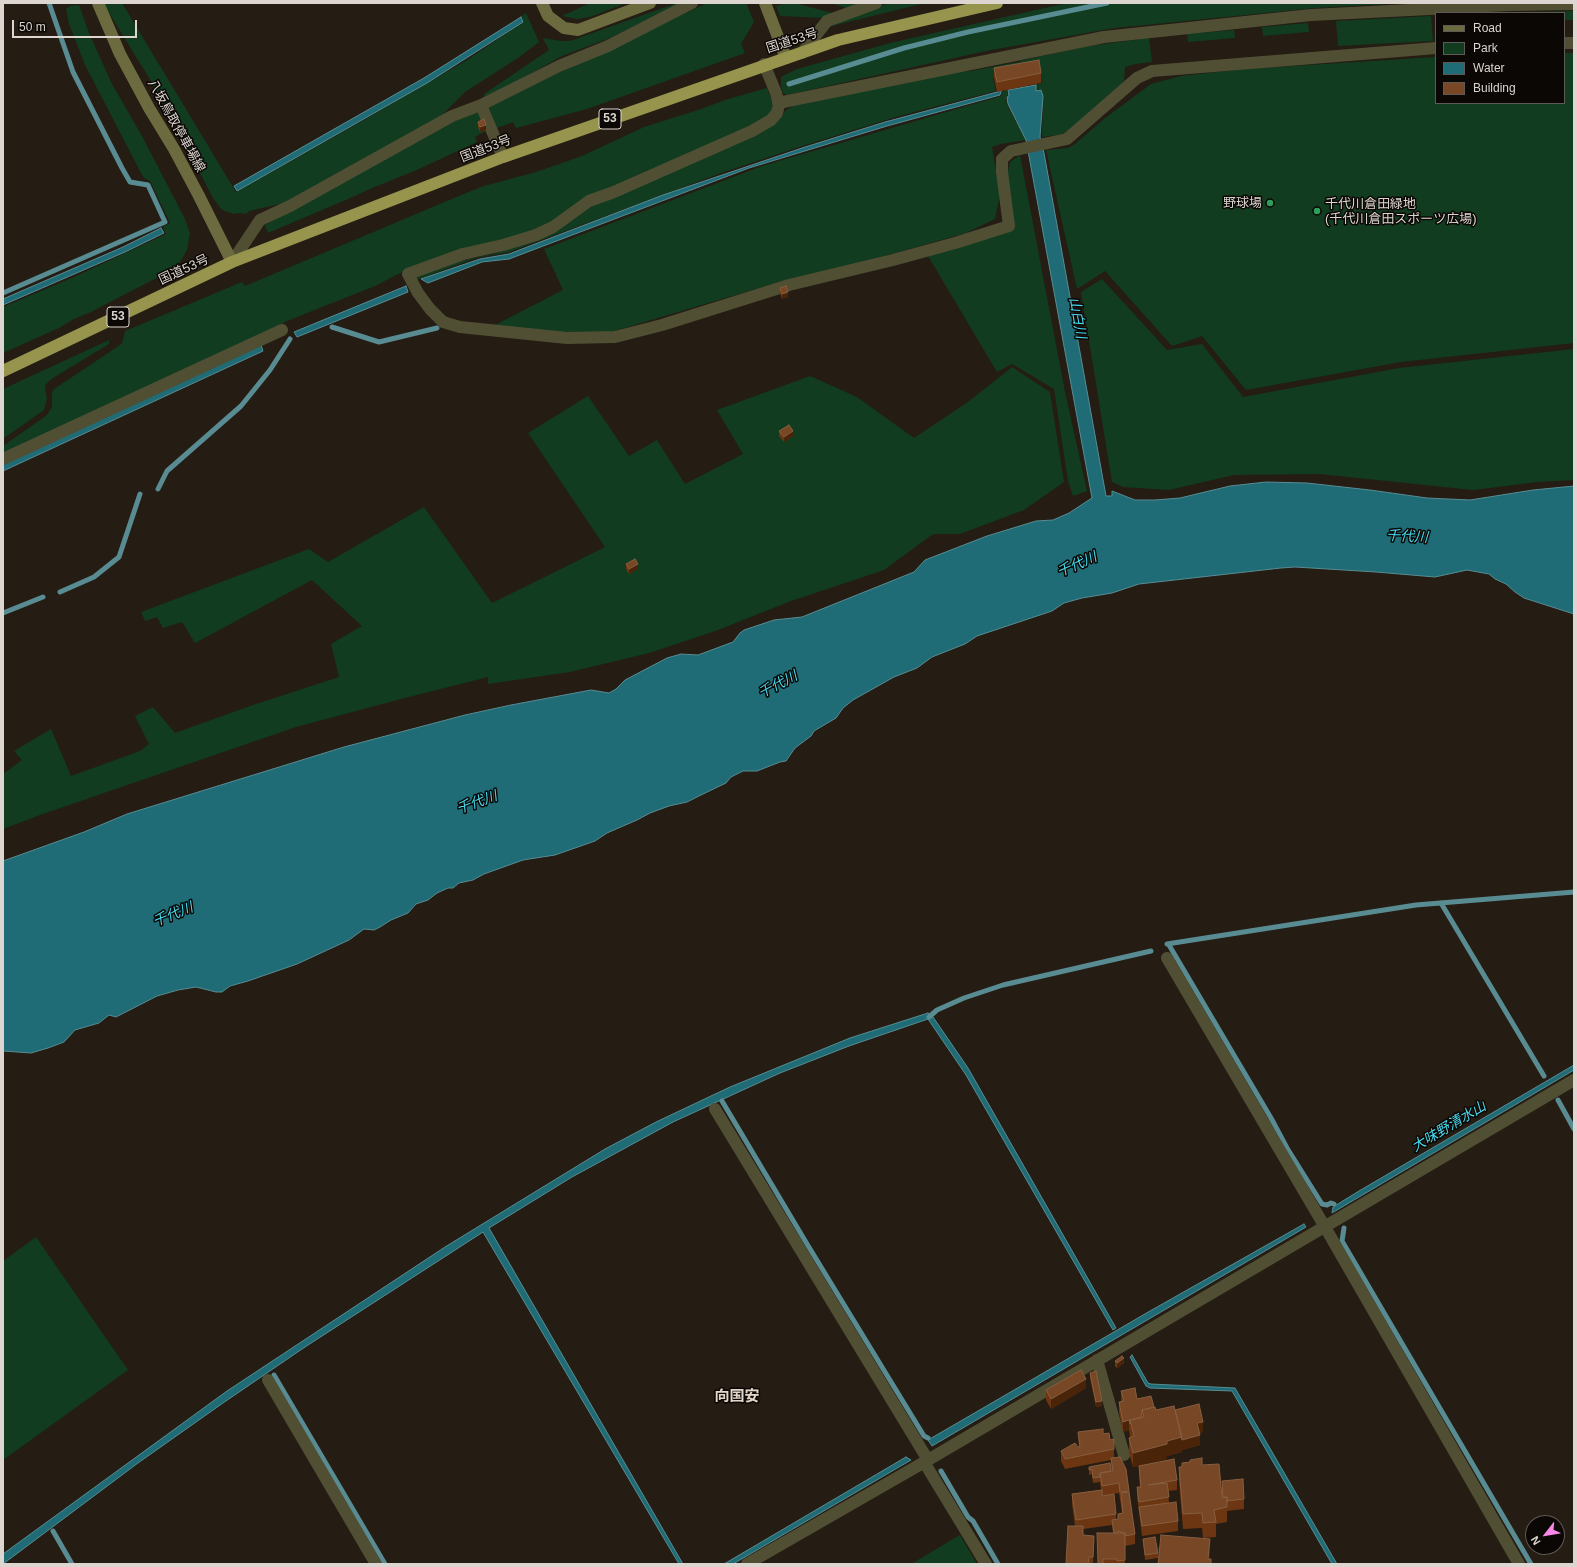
<!DOCTYPE html>
<meta charset="utf-8">
<style>
body{margin:0}
#map{position:relative;width:1577px;height:1567px;overflow:hidden;background:#251c13;font-family:Arial,sans-serif}
canvas{display:block}
.frame{position:absolute;inset:0;border:4px solid #ddd6d0;pointer-events:none}
.legend{position:absolute;left:1435px;top:12px;width:130px;height:92px;box-sizing:border-box;background:#0b0704;border:1px solid #5f5a56;margin:0;padding:5px 7px;list-style:none;font-size:12px;color:#ddd6d0}
.legend li{display:flex;align-items:center;gap:8px;height:20px}
.legend b{width:20px;border:1px solid #5f5a56}
.north{position:absolute;left:1525px;top:1515px;width:40px;height:40px;box-sizing:border-box;background:#0b0704;border:1px solid #5f5a56;border-radius:50%;rotate:239deg;font-size:11px;font-weight:700;line-height:16px;text-align:center;color:#ddd6d0}
.north::after{content:'';display:block;margin:auto;width:14px;height:18px;background:#fa87e7;clip-path:polygon(50% 0,100% 100%,50% 72%,0 100%)}
.scale{position:absolute;left:12px;top:20px;width:125px;height:18px;box-sizing:border-box;border:2px solid #ddd6d0;border-top:0;padding-left:5px;font-size:12px;line-height:14px;white-space:nowrap;color:#ddd6d0;-webkit-text-stroke:3px #0b0704;paint-order:stroke}
</style>
<div id="map">
<canvas width="1577" height="1567"></canvas>
<div class="frame"></div>
<ul class="legend">
<li><b style="height:5px;background:#6c6b3f"></b>Road</li>
<li><b style="height:11px;background:#113c20"></b>Park</li>
<li><b style="height:11px;background:#1f6c77"></b>Water</li>
<li><b style="height:11px;background:#774726"></b>Building</li>
</ul>
<div class="north">N</div>
<div class="scale">50 m</div>
</div>
<script>
const ctx = document.querySelector('canvas').getContext('2d');
ctx.lineJoin = 'round';
function paint(path, color) {
  ctx.fillStyle = color;
  ctx.fill(path, 'evenodd');
}
function shape(rows) {
  const path = new Path2D();
  for (const r of rows) {
    path.moveTo(r[0], r[1]);
    for (let i = 2; i < r.length; i += 2) path.lineTo(r[i], r[i + 1]);
  }
  return path;
}
function trace(path, color, width, dash) {
  ctx.strokeStyle = color;
  ctx.lineWidth = width;
  ctx.lineCap = dash ? 'butt' : 'round';
  ctx.setLineDash(dash || []);
  ctx.stroke(path);
}
function label(font, color, halo, rows, align = 'center') {
  ctx.font = font + ' Arial,"Noto Sans JP",sans-serif';
  ctx.lineWidth = 3;
  ctx.setLineDash([]);
  ctx.textBaseline = 'middle';
  ctx.strokeStyle = halo;
  ctx.fillStyle = color;
  for (const [text, x, y, turn = 0] of rows) {
    ctx.save();
    ctx.translate(x, y);
    ctx.rotate((+turn || 0) * Math.PI / 180);
    ctx.textAlign = isNaN(turn) ? turn : align;
    if (halo) ctx.strokeText(text, 0, 0);
    ctx.fillText(text, 0, 0);
    ctx.restore();
  }
}
const green = shape([
 [103,3,122,3,236,192,364,120,467,60,523,22,522,16,526,13,539,42,518,58,465,92,441,116,288,202,249,211,246,214,239,213,234,214,222,210,213,198,159,94],
 [590,3,626,3,590,17,577,19,562,16],
 [677,3,682,3,610,38,562,56,485,99,484,94,549,50,543,38,561,41,570,41],
 [707,3,746,3,754,22,741,44,745,53,587,109,516,128,513,122,497,128,488,106],
 [786,3,795,3,832,13,825,18,780,16,776,6],
 [830,3,865,3,850,9],
 [889,3,925,3,828,27,836,23],
 [1067,3,1407,3,1315,8,1115,28,991,50,787,95,783,93,781,87,781,77,797,69,890,43],
 [79,5,89,33,112,84,142,136,185,219,190,233,187,250,180,262,164,274,91,312,74,319,59,328,3,353,3,307,74,277,166,234,163,227,170,223,150,181,144,178,141,173,85,65,69,24,66,9,70,6],
 [1574,11,1574,20,1564,20,1564,13,1537,13,1537,12],
 [1431,16,1433,41,1338,46,1336,21],
 [1308,23,1309,32,1263,36,1262,27],
 [1234,30,1235,38,1188,42,1187,34],
 [1149,38,1152,62,1135,64,1125,67,1124,84,1064,134,1042,137,1043,96,1041,89,1037,90,1036,85,1042,83,1039,70,1021,73,1019,61,1089,46],
 [1564,53,1574,53,1574,343,1401,362,1246,390,1202,336,1172,346,1105,271,1077,289,1046,150,1068,148,1075,144,1105,118,1151,84,1181,76,1245,69,1436,57,1436,103,1564,103],
 [1017,62,1019,73,993,78,996,91,899,116,796,148,724,172,509,252,476,258,416,280,417,276,447,264,496,253,581,213,596,204,769,127,778,121,785,111,793,106,946,73,971,71],
 [767,88,772,101,773,110,761,122,545,227,408,269,375,286,287,321,264,334,3,455,3,446,47,415,52,407,52,393,54,389,117,347,122,343,125,331,242,282,245,286,466,193,484,186,536,172,582,156,644,127,698,110,728,99],
 [1007,90,1008,96,1006,97,1007,105,1026,140,1001,144,992,147,1000,194,995,219,966,233,860,263,779,282,611,332,550,332,495,325,563,290,544,249,762,166,1001,96,1001,92],
 [477,112,488,130,475,137,477,142,419,169,370,189,355,196,268,233,265,225,445,125],
 [1020,155,1065,392,1087,491,1073,496,1068,481,1054,389,1012,364,997,372,928,256,1014,230,1007,176,1010,162],
 [1102,279,1167,350,1202,344,1243,397,1399,368,1574,349,1574,480,1537,482,1473,490,1319,474,1234,475,1169,490,1123,487,1112,482,1081,292],
 [109,340,109,344,53,378,46,384,45,389,47,399,44,410,3,439,3,389],
 [1012,367,1050,392,1064,482,1024,510,960,534,933,534,884,570,791,601,718,630,649,653,570,672,488,684,488,677,401,699,296,727,40,815,3,829,3,774,22,760,14,751,51,729,71,776,140,751,149,744,135,716,153,707,175,733,253,705,339,677,331,644,362,626,312,580,195,643,182,622,163,628,157,617,145,621,141,612,309,549,328,562,424,507,492,603,605,547,528,433,588,396,629,456,657,440,685,484,743,454,717,410,810,376,857,397,914,438,968,402],
 [36,1237,128,1370,3,1460,3,1261],
 [960,1535,977,1564,911,1564]
]);
const water = shape([
 [521,17,523,22,427,83,237,191,234,186,424,78,521,17],
 [1036,85,1036,91,1041,90,1043,96,1040,137,1044,153,1106,496,1112,496,1112,491,1135,500,1155,500,1180,498,1230,486,1266,482,1307,483,1370,490,1427,498,1470,500,1533,490,1574,486,1574,614,1524,598,1515,592,1506,584,1495,579,1489,574,1467,570,1435,577,1376,572,1295,567,1281,568,1139,584,1112,593,1082,598,1064,603,1052,611,977,636,965,644,932,657,917,668,894,677,853,700,843,708,836,718,814,731,811,736,795,748,786,761,780,762,757,771,743,771,731,777,726,783,699,796,687,802,669,806,650,813,637,820,607,833,595,841,555,855,523,860,484,874,473,880,459,883,453,888,448,888,437,893,428,900,416,904,408,913,391,920,380,927,374,930,364,929,349,940,297,964,248,981,230,986,222,992,216,992,196,987,178,990,157,996,116,1017,109,1015,99,1023,75,1030,64,1042,48,1048,31,1053,3,1051,3,861,84,832,127,814,344,747,465,715,511,705,591,690,609,693,616,689,625,680,667,658,681,654,698,655,733,642,740,633,744,630,774,620,802,617,914,572,925,560,987,536,1036,521,1053,520,1069,513,1092,498,1026,140,1008,104,1007,97,1009,96,1008,90,1036,85],
 [1001,91,1000,95,887,126,749,168,509,259,482,262,428,283,421,279,480,259,509,254,663,195,802,148,885,122,1001,91],
 [161,228,164,233,125,252,3,305,3,299,123,247,161,228],
 [406,286,408,292,297,337,294,332,406,286],
 [261,345,263,351,3,471,3,463,261,345],
 [928,1013,933,1017,968,1068,1116,1328,1113,1330,966,1075,928,1019,849,1046,780,1073,673,1122,572,1177,489,1228,683,1564,679,1564,483,1232,305,1347,223,1403,138,1463,3,1564,3,1554,227,1391,445,1247,605,1149,656,1122,730,1087,850,1038,928,1013],
 [1574,1065,1574,1070,1332,1213,1333,1207,1359,1191,1574,1065],
 [1304,1224,1306,1227,932,1446,928,1440,1150,1311,1304,1224],
 [1132,1355,1148,1383,1151,1384,1235,1388,1337,1564,1332,1564,1232,1391,1150,1388,1146,1386,1130,1357,1132,1355],
 [906,1457,911,1460,733,1564,724,1564,906,1457]
]);
const stream = shape([
 [789,84,904,48,968,32,1107,3],
 [3,293,165,222,148,185,130,182,122,168,73,72,49,3],
 [332,327,379,342,437,328],
 [158,489,167,471,241,406,270,370,290,339],
 [60,592,94,577,119,557,140,494],
 [3,613,43,597],
 [1441,903,1544,1076],
 [1167,944,1416,905,1574,892],
 [1169,945,1271,1118,1287,1148,1322,1204,1327,1205,1331,1203,1334,1204],
 [929,1017,937,1010,964,998,1003,985,1151,951],
 [1558,1100,1574,1129],
 [722,1101,807,1244,924,1436,928,1438],
 [1344,1228,1342,1241,1531,1564],
 [274,1375,385,1564],
 [941,1471,968,1517,973,1521,998,1564],
 [53,1531,72,1564]
]);
const street = shape([
 [1564,43,1574,43],
 [802,53,827,21,876,3],
 [764,64,776,93,779,105,777,113,771,120,752,131,614,192,589,201,553,227,536,235,503,245,463,254,408,274,418,293,430,309,443,322,460,327,567,338,615,337,662,325,789,285,893,260,955,243,1009,226,1002,172,1002,159,1011,151,1067,139,1137,78,1152,71,1436,48],
 [778,103,1104,37,1311,15,1508,5,1574,4],
 [481,105,503,157],
 [232,262,260,220,290,206,452,116,481,105,559,66,608,46,692,3],
 [3,459,282,330],
 [1167,958,1325,1227,1519,1564],
 [715,1109,928,1460],
 [1097,1360,1124,1455],
 [268,1380,376,1564],
 [924,1462,986,1564],
 [747,1564,928,1460,1574,1080]
]);
const secondary = shape([
 [98,3,120,54,149,108,174,149,199,196,232,262],
 [542,3,548,16,564,28,578,30,650,3],
 [765,3,786,58]
]);
const highway = shape([
 [3,371,232,262,503,157,838,40,997,3]
]);
const wall = shape([
 [994,68,1041,73,1041,83,997,92,994,78],
 [478,122,486,130,480,132,478,127],
 [780,288,788,297,782,299,780,293],
 [779,431,793,436,784,442,779,436],
 [626,564,638,569,629,574,626,569],
 [1115,1361,1124,1363,1117,1368,1115,1366],
 [1090,1373,1102,1406,1096,1407,1090,1378],
 [1086,1388,1051,1409,1046,1400,1046,1390],
 [1121,1391,1154,1407,1156,1410,1175,1413,1203,1432,1199,1433,1200,1445,1182,1450,1182,1448,1182,1452,1167,1456,1167,1459,1142,1465,1177,1480,1177,1490,1168,1491,1169,1503,1178,1521,1178,1531,1142,1536,1139,1512,1137,1497,1137,1487,1140,1487,1139,1476,1139,1466,1133,1467,1129,1452,1129,1438,1130,1437,1129,1430,1123,1432,1119,1412,1119,1402,1121,1402],
 [1078,1432,1103,1434,1110,1440,1114,1439,1114,1458,1126,1469,1135,1534,1135,1544,1125,1546,1125,1564,1097,1564,1113,1533,1112,1525,1083,1529,1083,1535,1094,1545,1093,1564,1066,1564,1075,1526,1072,1504,1072,1494,1101,1490,1100,1482,1093,1483,1092,1474,1089,1475,1089,1467,1111,1468,1111,1460,1065,1469,1061,1461,1061,1451,1079,1447],
 [1119,1493,1122,1513,1118,1519,1116,1520,1116,1514,1102,1496],
 [1202,1465,1222,1498,1222,1481,1244,1499,1244,1509,1227,1511,1227,1522,1216,1524,1216,1537,1203,1538,1202,1528,1183,1529,1179,1482,1179,1467],
 [1143,1539,1158,1553,1158,1558,1145,1560]
]);
const shadedWall = shape([
 [486,125,486,130,480,132,480,127],
 [788,292,788,297,782,299,782,294],
 [793,431,793,436,784,442,784,437],
 [638,564,638,569,629,574,629,569],
 [1124,1358,1124,1363,1117,1368,1117,1363],
 [1086,1379,1086,1388,1051,1409,1051,1399],
 [1102,1401,1102,1406,1096,1407,1096,1402],
 [1129,1420,1129,1430,1123,1432,1123,1422],
 [1203,1422,1203,1432,1197,1433,1197,1423],
 [1200,1435,1200,1445,1182,1450,1182,1440],
 [1182,1437,1182,1452,1167,1456,1167,1459,1133,1467,1133,1453,1167,1441],
 [1210,1539,1210,1554,1209,1564,1208,1559]
]);
const building = shape([
 [1039,60,1041,73,997,82,994,68,1039,60],
 [484,119,486,125,480,127,478,122,484,119],
 [786,286,788,292,782,294,780,288,786,286],
 [789,425,793,431,784,437,779,431,789,425],
 [635,559,638,564,629,569,626,564,635,559],
 [1122,1356,1124,1358,1117,1363,1115,1361,1122,1356],
 [1081,1370,1086,1379,1051,1399,1046,1390,1081,1370],
 [1096,1371,1102,1401,1096,1402,1090,1373,1096,1371],
 [1135,1388,1137,1399,1151,1396,1154,1407,1142,1410,1142,1413,1141,1414,1142,1417,1130,1420,1130,1424,1129,1420,1123,1422,1119,1402,1124,1401,1121,1391,1135,1388],
 [1199,1404,1203,1422,1197,1423,1200,1435,1182,1440,1175,1410,1199,1404],
 [1174,1406,1182,1437,1167,1441,1167,1444,1133,1453,1129,1438,1134,1436,1130,1420,1144,1417,1142,1410,1155,1407,1156,1410,1174,1406],
 [1103,1429,1103,1434,1109,1433,1110,1440,1114,1439,1114,1449,1065,1459,1061,1451,1075,1443,1078,1447,1080,1447,1078,1432,1103,1429],
 [1120,1457,1126,1469,1129,1491,1120,1492,1119,1483,1102,1486,1100,1473,1113,1471,1111,1458,1120,1457],
 [1202,1458,1202,1465,1219,1464,1222,1498,1227,1497,1227,1507,1214,1510,1216,1522,1203,1523,1202,1513,1183,1514,1179,1467,1182,1467,1182,1463,1190,1462,1190,1460,1202,1458],
 [1174,1459,1177,1480,1148,1485,1167,1483,1169,1497,1139,1502,1137,1487,1141,1487,1139,1466,1174,1459],
 [1110,1463,1111,1471,1100,1473,1100,1477,1093,1478,1092,1469,1089,1470,1089,1467,1110,1463],
 [1243,1479,1244,1499,1227,1501,1227,1497,1223,1497,1222,1481,1243,1479],
 [1102,1490,1102,1496,1114,1494,1116,1514,1076,1520,1072,1494,1102,1490],
 [1129,1492,1135,1534,1125,1536,1125,1533,1121,1533,1120,1531,1114,1533,1112,1520,1118,1519,1118,1514,1123,1513,1121,1493,1129,1492],
 [1176,1502,1178,1521,1142,1526,1139,1507,1176,1502],
 [1068,1526,1083,1526,1083,1535,1094,1536,1093,1557,1089,1557,1088,1564,1066,1564,1068,1526],
 [1097,1533,1125,1533,1125,1560,1117,1561,1117,1559,1103,1559,1103,1564,1098,1564,1097,1533],
 [1161,1535,1210,1539,1208,1559,1211,1559,1211,1564,1158,1564,1161,1535],
 [1155,1537,1158,1553,1145,1555,1143,1539,1155,1537]
]);
const markers = [
 [1270,203,4,"#2e9e5b"],
 [1317,211,4,"#2e9e5b"]
];
const shields = [
 [610,119,22],
 [118,317,22]
];
const shieldNames = [
 ["53",610,119],
 ["53",118,317]
];
const streetNames = [
 ["国道53号",792,41,-18],
 ["八坂鳥取停車場線",176,126,61],
 ["国道53号",486,149,-21],
 ["国道53号",184,270,-25]
];
const poiNames = [
 ["野球場",1262,203],
 ["千代川倉田緑地",1325,204,"left"],
 ["(千代川倉田スポーツ広場)",1325,219,"left"]
];
const waterNames = [
 ["山白川",1077,318,80],
 ["千代川",1407,537,3],
 ["千代川",1077,565,-24],
 ["千代川",778,685,-28],
 ["千代川",477,803,-20],
 ["千代川",173,915,-22],
 ["大味野清水山",1449,1127,-31]
];
const quarterNames = [
 ["向国安",737,1397]
];
paint(green, '#113c20');
paint(water, '#1f6c77');
trace(water, '#588c92', 1);
trace(stream, '#588c92', 5);
trace(street, '#504f34', 12);
trace(secondary, '#6c6b3f', 12);
trace(highway, '#96944d', 12);
paint(wall, '#6b3611');
paint(shadedWall, '#4a2409');
paint(building, '#774726');
trace(building, '#875e40', 1);
for (const [x, y, r, color] of markers) {
  const dot = new Path2D();
  dot.arc(x, y, r, 0, 2 * Math.PI);
  ctx.fillStyle = color;
  ctx.fill(dot);
  trace(dot, '#0b0704', 1.5);
}
for (const [x, y, w] of shields) {
  const box = new Path2D();
  box.roundRect(x - w / 2, y - 10, w, 20, 3);
  ctx.fillStyle = '#0b0704';
  ctx.fill(box);
  trace(box, '#ddd6d0', 1);
}
label('bold 12px', '#ddd6d0', null, shieldNames);
label('13px', '#ddd6d0', '#0b0704', streetNames);
label('13px', '#ddd6d0', '#0b0704', poiNames, 'right');
label('italic 14px', '#47d8ed', '#0b0704', waterNames);
label('bold 15px', '#e3d6ca', '#0b0704', quarterNames);
</script>
